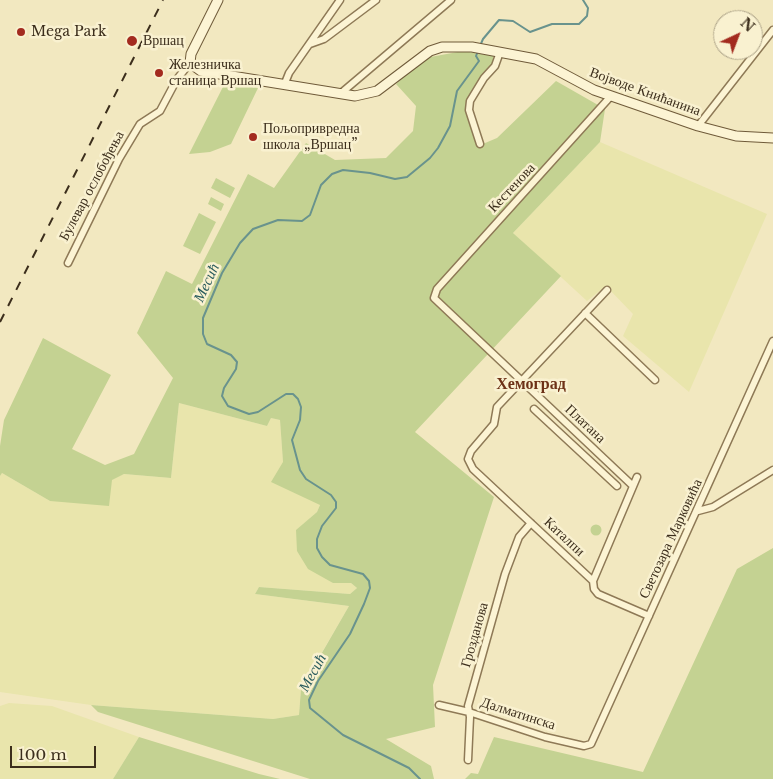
<!DOCTYPE html>
<meta charset="utf-8">
<style>
body{margin:0}
#map{position:relative;width:773px;height:779px;overflow:hidden;background:#f2e8c0;font-family:"Libre Baskerville",serif}
canvas{display:block}
.north{position:absolute;left:713px;top:10px;width:50px;height:50px;box-sizing:border-box;background:#f9f1d0;border:1px solid #ada388;border-radius:50%;rotate:43deg;font-size:14px;font-weight:700;line-height:20px;text-align:center;color:#3c2e1c}
.north::after{content:'';display:block;margin:auto;width:18px;height:22px;background:#a32b1f;clip-path:polygon(50% 0,100% 100%,50% 72%,0 100%)}
.scale{position:absolute;left:10px;top:746px;width:86px;height:22px;box-sizing:border-box;border:2px solid #3c2e1c;border-top:0;padding-left:6px;font-size:15px;line-height:18px;white-space:nowrap;color:#3c2e1c;-webkit-text-stroke:4px #f9f1d0;paint-order:stroke}
</style>
<div id="map">
<canvas width="773" height="779"></canvas>
<div class="north">N</div>
<div class="scale">100 m</div>
</div>
<script>
const ctx = document.querySelector('canvas').getContext('2d');
ctx.lineJoin = 'round';
function paint(path, color) {
  ctx.fillStyle = color;
  ctx.fill(path, 'evenodd');
}
function shape(rows) {
  const path = new Path2D();
  for (const r of rows) {
    if (r.length === 3) {
      path.moveTo(r[0] + r[2], r[1]);
      path.arc(r[0], r[1], r[2], 0, 2 * Math.PI);
      continue;
    }
    path.moveTo(r[0], r[1]);
    for (let i = 2; i < r.length; i += 2) path.lineTo(r[i], r[i + 1]);
  }
  return path;
}
function trace(path, color, width, dash) {
  ctx.strokeStyle = color;
  ctx.lineWidth = width;
  ctx.lineCap = dash ? 'butt' : 'round';
  ctx.setLineDash(dash || []);
  ctx.stroke(path);
}
function label(font, color, halo, rows, align = 'center') {
  ctx.font = font + ' "Libre Baskerville",serif';
  ctx.lineWidth = 5;
  ctx.setLineDash([]);
  ctx.textBaseline = 'middle';
  ctx.strokeStyle = halo;
  ctx.fillStyle = color;
  for (const [text, x, y, turn = 0] of rows) {
    ctx.save();
    ctx.translate(x, y);
    ctx.rotate((+turn || 0) * Math.PI / 180);
    ctx.textAlign = isNaN(turn) ? turn : align;
    if (halo) ctx.strokeText(text, 0, 0);
    ctx.fillText(text, 0, 0);
    ctx.restore();
  }
}
const farmland = shape([
 [600,142,767,214,689,392,623,336,633,314,606,286,587,301,513,233],
 [179,403,267,426,271,418,280,420,283,462,320,505,317,512,297,530,333,583,351,583,357,588,350,594,259,587,255,594,349,606,301,688,299,715,273,719,91,705,0,692,0,476,2,473,50,501,124,474,171,478],
 [9,703,52,706,139,737,113,779,0,779,0,706]
]);
const green = shape([
 [463,51,493,56,494,63,482,76,465,107,478,146,497,138,556,81,605,109,600,142,513,233,561,276,415,432,494,497,433,685,435,727,386,739,431,766,434,779,310,779,98,712,91,705,273,719,299,715,301,689,349,606,255,594,259,587,350,594,357,588,351,583,333,583,308,569,297,551,296,530,317,512,320,505,271,482,283,462,280,420,271,418,267,426,179,403,171,478,124,474,112,480,109,506,50,501,2,473,0,476,0,446,4,420,43,338,111,375,72,449,105,465,134,454,173,378,137,333,166,271,192,284,248,174,274,188,306,143,335,160,386,158,413,131,416,106,396,84,425,58],
 [227,79,258,88,231,144,210,152,189,154],
 [216,178,235,188,230,198,211,188],
 [211,197,224,204,221,211,208,204],
 [199,213,216,222,200,254,183,246],
 [596,530,5.5],
 [773,548,773,779,465,779,471,773,478,774,494,737,643,772,737,569],
 [139,737,259,774,280,779,113,779]
]);
const stream = shape([
 [480,46,483,39,499,20,513,21,530,32,552,24,579,24,587,16,588,8,583,0],
 [420,779,409,768,343,735,310,708,309,700,318,681,350,634,364,604,370,588,369,581,363,574,330,565,322,557,317,548,317,539,322,526,336,508,336,502,331,495,306,479,300,470,292,440,300,420,301,407,298,399,293,394,286,394,258,412,249,414,228,406,222,396,224,388,236,369,237,362,231,355,207,344,203,334,203,318,222,273,240,243,253,229,278,220,302,221,310,215,321,185,332,174,343,170,370,173,395,179,407,177,430,158,438,148,450,126,457,91,479,61,476,56,478,51]
]);
const street = shape([
 [310,44,324,39,376,0],
 [285,83,289,73,340,0],
 [340,94,451,0],
 [611,96,437,289,434,298,633,486],
 [698,126,773,30],
 [480,144,469,110,470,101,484,78,495,66,500,52],
 [68,263,119,159,140,124,160,111,177,79,190,63],
 [607,290,497,407,494,424,471,451,468,459,473,469,593,581,594,589,598,594,649,616],
 [585,313,655,380],
 [534,409,617,486],
 [698,511,713,507,773,470],
 [593,581,637,477],
 [439,705,469,712,545,737,584,746,591,744,773,341],
 [468,760,470,717,468,706,505,574,519,537,531,523]
]);
const secondary = shape([
 [218,0,191,54,190,63,201,71,355,96,377,91,430,51,442,47,472,47,536,59,594,90,698,126,736,136,773,138]
]);
const rail = shape([
 [0,322,163,0]
]);
const markers = [
 [21,32,5,"#a32b1f"],
 [132,41,6,"#a32b1f"],
 [159,73,5,"#a32b1f"],
 [253,137,5,"#a32b1f"]
];
const poiNames = [
 ["Mega Park",31,32],
 ["Вршац",143,41],
 ["Железничка",169,65],
 ["станица Вршац",169,81],
 ["Пољопривредна",263,129],
 ["школа „Вршац”",263,145]
];
const streetNames = [
 ["Војводе Книћанина",645,92,20],
 ["Булевар ослобођења",92,186,-62],
 ["Кестенова",512,188,-47],
 ["Платана",585,424,43],
 ["Каталпи",564,537,43],
 ["Светозара Марковића",671,539,-65],
 ["Грозданова",475,635,-74],
 ["Далматинска",518,714,18]
];
const waterNames = [
 ["Месић",207,283,-65],
 ["Месић",313,673,-61]
];
const quarterNames = [
 ["Хемоград",531,384]
];
paint(farmland, '#e9e5ac');
paint(green, '#c4d292');
trace(stream, '#69938d', 2);
trace(street, '#8e7956', 9);
trace(secondary, '#6f5a39', 11);
trace(street, '#fcf4d4', 6);
trace(secondary, '#fcf4d4', 9);
trace(rail, '#3c2e1c', 2, [9, 9]);
for (const [x, y, r, color] of markers) {
  const dot = new Path2D();
  dot.arc(x, y, r, 0, 2 * Math.PI);
  ctx.fillStyle = color;
  ctx.fill(dot);
  trace(dot, '#f9f1d0', 2);
}
label('14px', '#3c2e1c', '#f9f1d0', poiNames, 'left');
label('14px', '#3c2e1c', '#f9f1d0', streetNames);
label('italic 15px', '#295b5d', '#f9f1d0', waterNames);
label('bold 16px', '#6d3116', '#f9f1d0', quarterNames);
</script>
